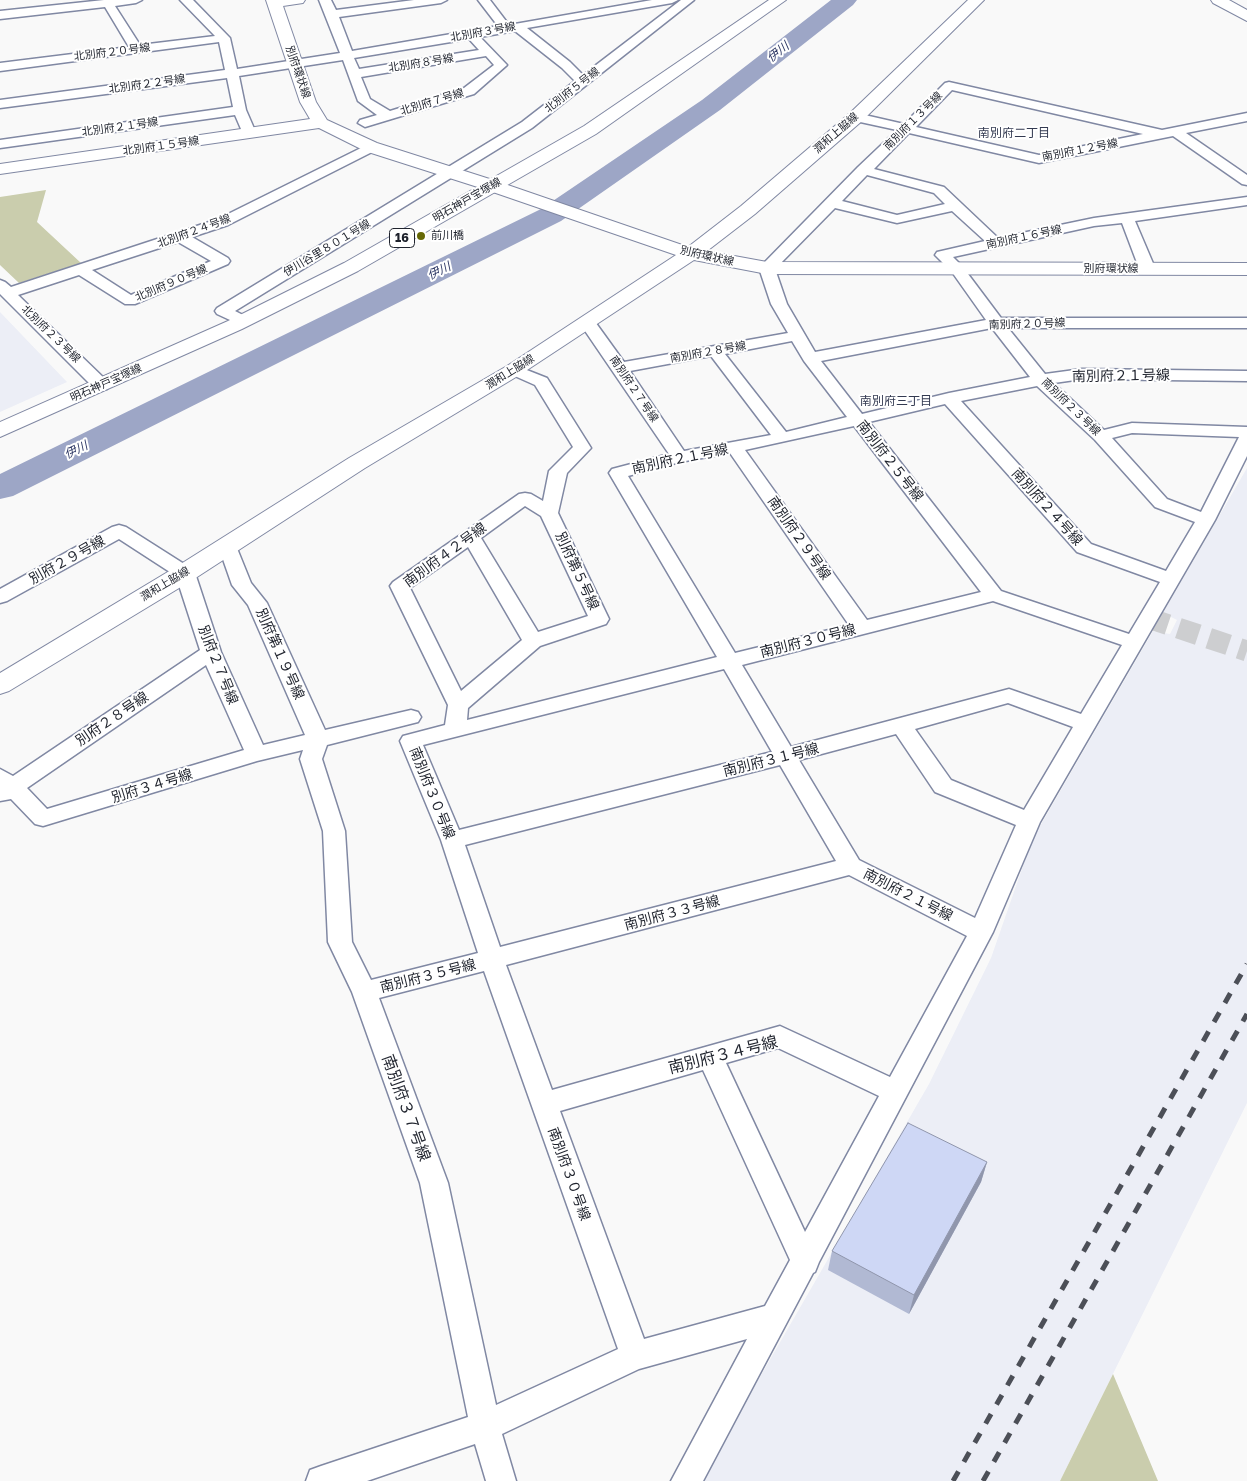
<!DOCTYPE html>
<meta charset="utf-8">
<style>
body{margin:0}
canvas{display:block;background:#f9f9f9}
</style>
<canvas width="1247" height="1481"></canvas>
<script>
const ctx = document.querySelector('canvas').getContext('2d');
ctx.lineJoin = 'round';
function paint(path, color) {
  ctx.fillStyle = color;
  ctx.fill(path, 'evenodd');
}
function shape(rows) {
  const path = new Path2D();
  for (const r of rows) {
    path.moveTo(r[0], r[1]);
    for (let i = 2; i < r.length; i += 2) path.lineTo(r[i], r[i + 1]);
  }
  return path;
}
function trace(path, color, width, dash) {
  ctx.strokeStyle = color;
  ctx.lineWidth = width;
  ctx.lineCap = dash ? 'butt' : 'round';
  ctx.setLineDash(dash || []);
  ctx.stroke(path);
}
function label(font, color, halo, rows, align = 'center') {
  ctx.font = font + ' "Golos Text","Noto Sans JP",sans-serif';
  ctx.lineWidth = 4;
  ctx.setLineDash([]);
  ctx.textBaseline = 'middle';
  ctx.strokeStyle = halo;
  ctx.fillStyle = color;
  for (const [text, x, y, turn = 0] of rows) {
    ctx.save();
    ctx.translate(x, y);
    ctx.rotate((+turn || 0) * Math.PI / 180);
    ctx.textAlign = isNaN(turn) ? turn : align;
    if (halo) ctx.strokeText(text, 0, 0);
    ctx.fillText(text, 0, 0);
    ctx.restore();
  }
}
const built = shape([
 [0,312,67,382,0,412],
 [1247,468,1247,1103,1060,1481,700,1481,929,1084,991,958,1032,840,1153,631,1170,634,1177,620,1163,613]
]);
const green = shape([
 [46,190,37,222,81,263,19,283,0,265,0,197],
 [1113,1374,1158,1481,1060,1481]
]);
const river = shape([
 [831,0,857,0,853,5,720,110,561,221,13,496,0,499,0,474,541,209,702,100,831,0]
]);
const streetTunnel = shape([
 [1148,618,1247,651]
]);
const street = shape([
 [104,0,142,0,136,3,115,6,140,45,215,36,180,0,193,0,230,38,237,69,340,53,319,0,331,0,336,10,414,0,447,0,441,3,339,17,352,51,498,26,478,0,490,0,509,25,652,0,678,0,672,3,527,28,570,62,583,75,681,0,694,0,532,128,235,311,249,318,251,321,249,324,243,326,217,314,215,311,217,308,522,122,575,81,562,68,515,31,480,37,507,65,474,94,365,127,358,123,360,120,377,115,358,101,343,60,239,76,246,110,256,133,254,136,244,136,235,115,0,148,0,140,233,107,227,78,0,108,0,100,225,70,219,42,0,71,0,63,129,47,105,7,0,19,0,11,104,0],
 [469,39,479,50,359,69,354,58,469,39],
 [486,56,494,65,464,88,390,111,370,99,361,77,486,56],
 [949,82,1162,130,1247,113,1247,121,1186,133,1247,175,1247,185,1242,184,1173,136,1039,163,909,133,874,169,944,187,998,238,1094,218,1247,197,1247,205,1135,221,1155,268,1152,271,1147,273,1142,271,1139,268,1122,223,1094,226,953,257,962,266,1001,318,1247,318,1247,328,1008,328,1045,374,1082,369,1247,371,1247,381,1082,379,1054,383,1104,430,1132,423,1247,427,1247,456,1215,520,1040,822,993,932,819,1262,815,1272,813,1273,703,1481,671,1481,747,1339,639,1369,502,1434,516,1481,486,1481,475,1444,367,1481,306,1481,310,1470,321,1466,468,1417,420,1183,352,992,328,942,323,831,300,759,303,750,257,761,43,826,35,824,11,799,0,801,0,769,13,776,200,650,176,576,119,539,7,601,0,603,0,589,112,527,119,525,126,527,192,569,195,573,221,652,263,745,305,735,248,605,232,585,218,545,220,541,227,539,234,541,251,583,267,603,325,730,411,710,418,712,421,717,418,722,327,745,322,759,345,831,352,942,371,980,478,953,441,840,400,741,403,736,445,725,448,705,390,586,393,582,519,494,525,493,531,494,543,501,549,471,573,447,535,385,508,373,506,370,508,367,514,365,547,378,591,448,567,473,558,513,609,619,606,624,540,646,468,708,467,720,717,657,609,473,612,469,669,454,579,322,581,319,587,317,593,319,624,362,788,333,771,304,759,268,858,167,897,130,851,120,849,117,856,113,904,124,945,83,949,82],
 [952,90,1143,134,1039,155,916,127,952,90],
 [867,175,934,193,945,204,897,215,842,201,867,175],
 [835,208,897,223,952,211,985,241,937,252,935,255,952,272,986,320,815,352,787,304,775,269,835,208],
 [992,328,1030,377,949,393,862,414,821,361,992,328],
 [792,341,804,361,847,417,786,432,725,354,792,341],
 [711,356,771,435,684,451,630,371,711,356],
 [1037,386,1095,440,1155,507,1195,522,1166,571,1091,544,961,401,1037,386],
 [945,404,1077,552,1160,582,1129,634,1001,591,869,422,945,404],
 [854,426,981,592,867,620,745,450,854,426],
 [1132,433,1239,437,1201,512,1167,499,1112,438,1132,433],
 [730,453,849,625,735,653,628,476,680,462,730,453],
 [525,506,541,516,588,616,538,632,481,538,525,506],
 [468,547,522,640,461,691,410,588,468,547],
 [993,601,1122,645,1081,714,1009,689,791,747,742,665,993,601],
 [206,665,244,750,47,809,27,788,206,665],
 [724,669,772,752,459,830,423,745,724,669],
 [1008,703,1073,727,1024,810,951,780,915,729,1008,703],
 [896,734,935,792,1016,825,975,918,859,860,799,760,896,734],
 [780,765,836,861,500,947,465,845,780,765],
 [849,875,967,936,890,1077,780,1026,552,1090,506,965,849,875],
 [484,971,618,1349,496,1405,448,1183,379,998,484,971],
 [778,1048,879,1096,805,1232,726,1063,778,1048],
 [703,1070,790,1260,765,1306,644,1339,560,1111,703,1070],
 [371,143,376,144,378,147,376,150,228,225,192,237,228,258,230,261,228,264,135,304,125,304,79,275,18,295,107,381,109,385,107,389,95,389,0,294,0,280,5,282,11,287,218,219,371,143],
 [178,242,211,261,131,295,92,270,178,242]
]);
const secondary = shape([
 [266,0,305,0,303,3,283,6,316,102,327,120,377,143,499,182,688,247,741,206,850,113,968,0,984,0,862,121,755,214,707,251,767,262,1247,263,1247,275,767,274,694,260,521,374,365,468,194,579,9,691,0,694,0,673,176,567,349,458,507,366,676,255,487,190,365,151,319,128,0,174,0,164,310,119,300,102,266,0],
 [1211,0,1229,0,1247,10,1247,21,1213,3,1211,0]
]);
const primary = shape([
 [769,0,786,0,596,134,358,271,242,329,0,437,0,422,228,321,344,263,584,126,769,0]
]);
const rail = shape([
 [953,1481,1247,964],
 [983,1481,1247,1014]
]);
const wall = shape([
 [987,1162,981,1182,909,1314,828,1270,832,1251]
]);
const shadedWall = shape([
 [987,1162,981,1182,909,1314,914,1295]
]);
const building = shape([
 [908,1123,987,1162,914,1295,832,1251,908,1123]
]);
const markers = [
 [421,236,5,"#656806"]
];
const farStreetnames = [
 ["北別府３号線",483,32,-10],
 ["北別府２０号線",112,52,-7],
 ["北別府８号線",421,63,-9],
 ["別府環状線",298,72,71],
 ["北別府２２号線",147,84,-8],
 ["北別府５号線",572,90,-38],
 ["北別府７号線",432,102,-17],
 ["南別府１３号線",913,121,-45],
 ["北別府２１号線",120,127,-8],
 ["潤和上脇線",836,133,-41],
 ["北別府１５号線",161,146,-8],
 ["南別府１２号線",1080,150,-11],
 ["明石神戸宝塚線",467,200,-30],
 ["北別府２４号線",194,231,-20],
 ["南別府１６号線",1024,237,-12],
 ["伊川谷里８０１号線",327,248,-31],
 ["別府環状線",707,256,13],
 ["別府環状線",1111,269],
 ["北別府９０号線",171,283,-23],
 ["南別府２０号線",1027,324,-2],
 ["北別府２３号線",51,334,44],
 ["南別府２８号線",708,352,-10],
 ["潤和上脇線",510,372,-32],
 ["明石神戸宝塚線",106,383,-24],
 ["南別府２７号線",634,389,56],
 ["南別府２３号線",1071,407,44],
 ["潤和上脇線",165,584,-31]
];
const farPoinames = [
 ["前川橋",431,236]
];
const farWaternames = [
 ["伊川",778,52,-38],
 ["伊川",439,271,-26],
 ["伊川",76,450,-26]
];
const farNeighbourhoodnames = [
 ["南別府二丁目",1014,133],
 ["南別府三丁目",896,401]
];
const shields = [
 [402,238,25]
];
const shieldNames = [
 ["16",402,238]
];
const streetNames = [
 ["南別府２１号線",1121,376,-1],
 ["南別府２１号線",680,459,-12],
 ["南別府２５号線",890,461,52],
 ["南別府２４号線",1047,507,48],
 ["南別府２９号線",799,538,55],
 ["南別府４２号線",445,555,-36],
 ["別府２９号線",67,560,-29],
 ["別府第５号線",577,571,65],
 ["南別府３０号線",808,641,-14],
 ["別府第１９号線",280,654,66],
 ["別府２７号線",218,665,68],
 ["別府２８号線",112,719,-34],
 ["南別府３１号線",771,760,-14],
 ["別府３４号線",152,786,-17],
 ["南別府３０号線",432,793,68],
 ["南別府２１号線",908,895,27],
 ["南別府３３号線",672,913,-15],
 ["南別府３５号線",428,976,-14],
 ["南別府３０号線",569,1174,70]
];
const nearStreetnames = [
 ["南別府３４号線",723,1055,-14],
 ["南別府３７号線",406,1108,70]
];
paint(built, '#eceef6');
paint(green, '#cacdad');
paint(river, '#9da6c6');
trace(streetTunnel, '#cdced0', 21, [21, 11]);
trace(street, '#8088a3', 3);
trace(secondary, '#8088a3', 2);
trace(primary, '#8088a3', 2);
paint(street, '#fff');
paint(secondary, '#fff');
paint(primary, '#fff');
trace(rail, '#4c4f57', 5, [11, 11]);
paint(wall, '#b1b9d3');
paint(shadedWall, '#9096ac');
paint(building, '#ced7f5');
trace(building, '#9096ac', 1);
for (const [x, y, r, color] of markers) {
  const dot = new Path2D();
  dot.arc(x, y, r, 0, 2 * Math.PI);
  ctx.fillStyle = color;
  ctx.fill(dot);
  trace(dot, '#fff', 2);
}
label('11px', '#1f232d', '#fff', farStreetnames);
label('11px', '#1f232d', '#fff', farPoinames, 'left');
label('italic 12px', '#2f3965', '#fff', farWaternames);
label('12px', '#333a51', '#fff', farNeighbourhoodnames);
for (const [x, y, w] of shields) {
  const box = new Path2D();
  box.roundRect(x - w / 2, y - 9.5, w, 19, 4);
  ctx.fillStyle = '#fff';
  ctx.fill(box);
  trace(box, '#1f232d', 1);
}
label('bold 12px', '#1f232d', null, shieldNames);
label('14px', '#1f232d', '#fff', streetNames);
label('16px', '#1f232d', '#fff', nearStreetnames);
</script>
